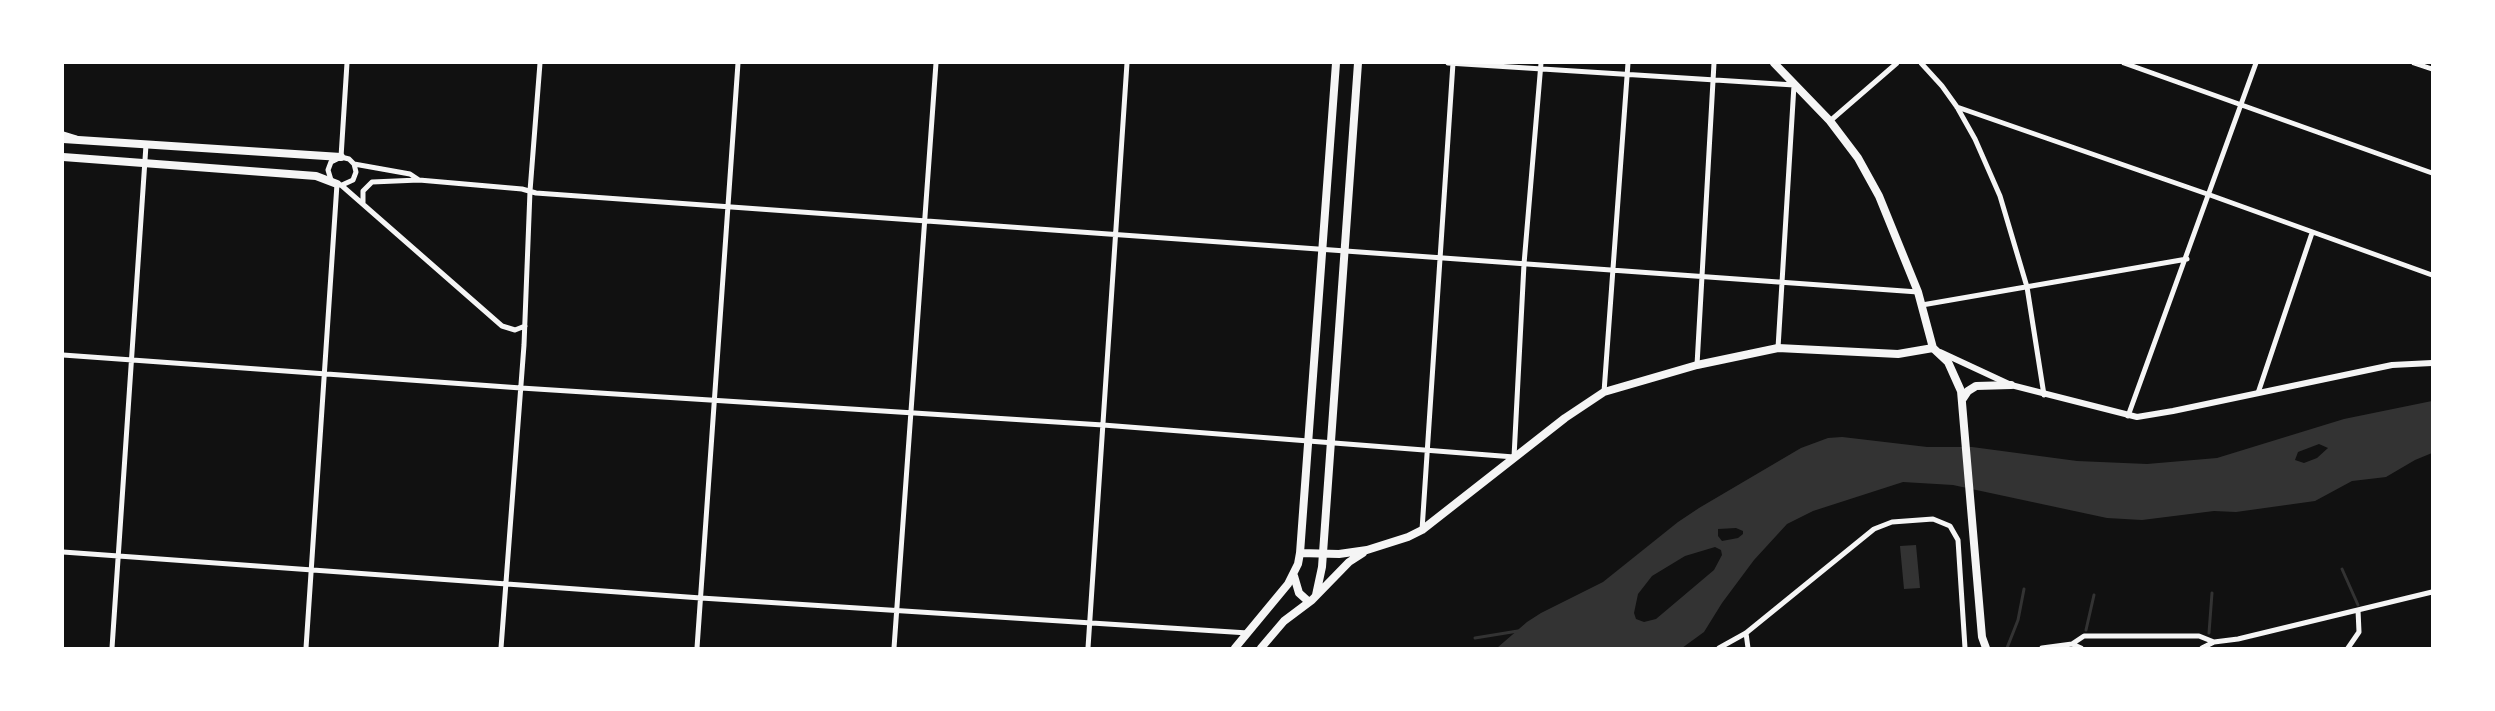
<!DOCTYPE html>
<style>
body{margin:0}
#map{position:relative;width:2495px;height:711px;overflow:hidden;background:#111;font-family:Jost,sans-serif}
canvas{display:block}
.frame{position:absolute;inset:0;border:64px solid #fff;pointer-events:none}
</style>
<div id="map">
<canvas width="2495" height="711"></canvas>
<div class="frame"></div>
</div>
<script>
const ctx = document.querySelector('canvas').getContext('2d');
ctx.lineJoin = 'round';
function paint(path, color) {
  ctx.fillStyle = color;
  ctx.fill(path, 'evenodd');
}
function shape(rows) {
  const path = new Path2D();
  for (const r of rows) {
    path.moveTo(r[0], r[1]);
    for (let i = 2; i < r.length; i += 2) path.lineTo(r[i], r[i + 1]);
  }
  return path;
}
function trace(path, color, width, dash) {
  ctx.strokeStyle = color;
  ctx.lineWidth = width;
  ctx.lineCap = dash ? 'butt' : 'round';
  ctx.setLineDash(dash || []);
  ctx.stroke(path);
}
const water = shape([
 [2432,401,2432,453,2415,460,2386,477,2352,481,2315,501,2236,512,2214,511,2142,520,2107,518,1953,485,1903,482,1813,511,1787,524,1754,560,1722,603,1704,632,1682,648,1497,648,1527,622,1541,613,1603,582,1678,522,1699,508,1801,448,1828,438,1842,437,1927,447,1972,447,2077,461,2147,464,2217,458,2344,419],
 [2319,444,2328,448,2317,458,2304,463,2295,460,2298,452],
 [1736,528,1743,531,1743,534,1738,538,1722,541,1718,536,1718,529],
 [1715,547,1721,550,1722,555,1714,570,1656,619,1644,622,1636,619,1634,613,1638,594,1652,576,1685,556],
 [1916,545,1920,588,1904,589,1900,546]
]);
const stream = shape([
 [2342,569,2358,605],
 [2086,630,2094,595],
 [2209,633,2212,593],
 [1475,638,1518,631],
 [2007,648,2018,620,2024,589]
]);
const minor = shape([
 [1448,63,1794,85,1778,348],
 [1921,63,1942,86,1957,107,1975,139,2000,196,2027,287,2044,395],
 [2124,63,2432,173],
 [2414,63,2432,69],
 [1957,107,2210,195,2432,275],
 [1830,121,1897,63],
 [63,134,76,138],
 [341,157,349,159,354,164,410,174,419,180,522,189,536,193,1918,292],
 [341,185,502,326,515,330,525,326],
 [342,185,353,180,356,172,354,164],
 [363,203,363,191,372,182,419,180],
 [1922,305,2187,259],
 [63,355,521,388,1103,425,1514,457,1524,264,1541,63],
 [1697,365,1714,63],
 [1604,392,1628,63],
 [2258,393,2312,233],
 [2128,416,2256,63],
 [1422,530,1453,63],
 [63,552,701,598,1248,633],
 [1746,633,1748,648],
 [2072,644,2081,648],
 [112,648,146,145],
 [306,648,337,184,331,180,328,170,331,162,341,157,347,63],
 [501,648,524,345,530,191,540,63],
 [697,648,738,63],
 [894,648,936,63],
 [1088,648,1127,63],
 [1719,648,1746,633,1874,529,1892,522,1933,519,1950,526,1958,540,1965,648],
 [2042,648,2072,644,2084,636,2199,636,2214,642],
 [2202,648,2214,642,2238,639,2432,592],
 [2348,648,2359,632,2358,610]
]);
const tertiary = shape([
 [1940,352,2011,385,2137,417,2173,411,2392,365,2432,363]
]);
const secondary = shape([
 [1774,63,1830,121,1858,158,1879,196,1918,292,1933,348],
 [63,139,341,157],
 [63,157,316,176,337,184],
 [1933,348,1948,362,1961,391,1982,637,1986,648],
 [1962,400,1968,391,1976,386,2011,385],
 [1300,553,1339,554,1367,550,1408,537,1422,530,1565,418,1604,392,1697,365,1778,348,1898,354,1933,348],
 [1294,576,1299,593,1309,602],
 [1316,595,1322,567,1358,63],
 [1235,648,1288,584,1298,564,1300,553,1336,63],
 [1261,648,1284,621,1312,600,1349,562,1363,553]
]);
paint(water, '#333');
trace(stream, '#333', 3);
trace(minor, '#f5f5f5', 5);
trace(tertiary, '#f5f5f5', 6);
trace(secondary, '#f5f5f5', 8);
</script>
